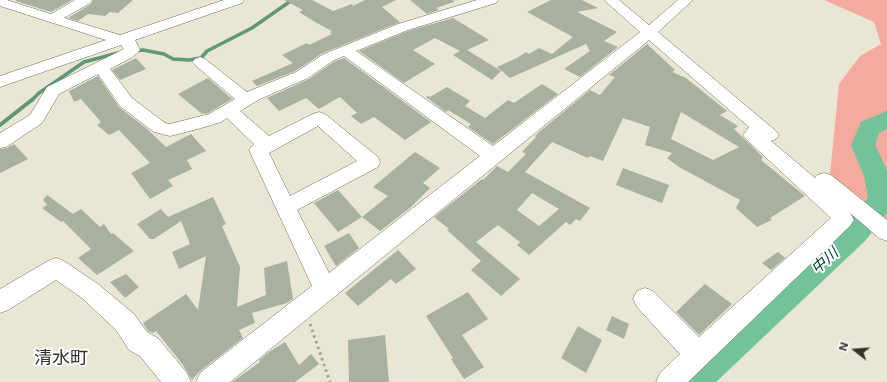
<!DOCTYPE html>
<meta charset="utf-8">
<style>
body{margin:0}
#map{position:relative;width:887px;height:382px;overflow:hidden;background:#eae6d4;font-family:Inter,sans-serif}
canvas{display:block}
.north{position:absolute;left:835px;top:330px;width:40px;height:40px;-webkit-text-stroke:3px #fff;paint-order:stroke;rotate:287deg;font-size:11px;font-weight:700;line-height:16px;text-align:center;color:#323029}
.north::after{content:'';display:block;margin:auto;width:14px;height:18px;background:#323029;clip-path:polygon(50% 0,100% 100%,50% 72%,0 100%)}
</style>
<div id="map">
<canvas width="887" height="382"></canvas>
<div class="north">N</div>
</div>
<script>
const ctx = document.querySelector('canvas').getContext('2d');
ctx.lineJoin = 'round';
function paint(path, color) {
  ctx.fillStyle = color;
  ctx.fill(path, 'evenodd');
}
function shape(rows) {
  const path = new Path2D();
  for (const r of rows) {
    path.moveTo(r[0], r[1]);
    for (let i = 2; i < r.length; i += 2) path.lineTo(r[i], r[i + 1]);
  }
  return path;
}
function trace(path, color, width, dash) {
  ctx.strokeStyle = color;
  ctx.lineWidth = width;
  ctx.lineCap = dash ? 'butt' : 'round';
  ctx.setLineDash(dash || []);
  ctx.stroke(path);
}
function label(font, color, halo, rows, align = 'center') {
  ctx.font = font + ' Inter,"Noto Sans JP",sans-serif';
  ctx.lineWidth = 4;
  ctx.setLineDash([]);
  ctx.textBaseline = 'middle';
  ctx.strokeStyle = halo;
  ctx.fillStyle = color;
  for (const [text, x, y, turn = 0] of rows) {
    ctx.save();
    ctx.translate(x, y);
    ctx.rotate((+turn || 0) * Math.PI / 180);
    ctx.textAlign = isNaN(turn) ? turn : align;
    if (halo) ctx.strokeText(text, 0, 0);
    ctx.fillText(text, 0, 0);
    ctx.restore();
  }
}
const green = shape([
 [824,0,887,0,887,232,829,184,839,84,860,56,881,44,874,22]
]);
const streamFar1 = shape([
 [135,51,143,50,164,54,173,59,189,60,201,58,207,51,252,28,292,0],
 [32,100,39,93,84,62,118,53]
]);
const stream = shape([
 [0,125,33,99]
]);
const river = shape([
 [887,111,887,129,879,133,875,145,887,170,887,213,866,240,716,382,674,382,679,370,846,224,868,198,864,176,851,145,861,122,887,111]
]);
const building = shape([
 [16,0,72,0,51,12,16,1],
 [93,0,133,0,118,13,110,12,105,16,88,14,78,21,68,18,91,4],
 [284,0,312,0,333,11,352,4,353,6,365,0,396,0,382,7,400,22,323,53,295,71,257,86,252,81,293,63,282,55,307,43,309,45,332,34,330,32,332,31,315,22,299,12,303,10],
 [410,0,453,0,454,2,436,8,439,10,427,14],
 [551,0,582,0,598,8,577,12,617,32,604,41,618,47,580,77,564,69,590,51,586,44,510,78,497,67,517,58,526,52,529,54,539,48,552,54,573,37,527,12],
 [453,18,489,40,467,50,501,71,492,80,453,55,460,51,435,38,413,50,435,64,404,83,359,51,408,31],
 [647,44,675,70,672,72,686,78,727,111,720,115,738,126,734,129,763,157,761,160,805,196,770,218,772,220,757,227,736,208,740,200,679,167,667,158,672,153,645,145,650,127,623,118,603,161,590,156,588,158,552,142,525,172,590,208,580,221,576,219,570,225,566,222,529,255,517,245,520,242,498,225,476,242,520,279,501,296,471,270,481,261,447,230,449,229,434,217,482,179,483,180,497,166,508,172,526,154,522,152,536,137,535,136,539,132,590,90,600,95,615,77,609,75],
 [681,112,739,147,713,160,671,139],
 [532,193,559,209,539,226,517,210],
 [136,58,146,69,120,80,112,70],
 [344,58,431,122,405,140,374,117,361,124,351,116,357,113,340,97,319,109,306,98,279,111,267,98,309,79,335,61],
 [98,76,119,107,146,128,166,147,191,134,206,151,187,160,192,169,168,180,173,186,150,199,131,173,150,163,119,130,109,135,97,125,101,122,81,99,74,102,69,91],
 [208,78,232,99,208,113,202,114,178,94],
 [542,84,558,94,493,144,468,127,471,124,448,110,446,112,426,97,428,96,430,97,447,87,470,101,465,106,485,118,508,100,514,103],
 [14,144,28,159,0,173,0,149,7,148],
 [415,152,440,168,423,183,430,188,410,208,380,231,362,217,388,196,373,187],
 [623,168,669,185,662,203,616,185],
 [338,190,362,217,338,232,314,203],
 [47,195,73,214,81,209,100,227,104,224,111,234,113,233,134,251,97,275,78,258,91,249,63,221,61,222,42,208,47,205,43,200],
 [213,197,226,224,222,226,240,267,237,307,266,295,264,268,287,261,293,299,287,303,252,313,255,323,239,330,243,338,199,372,192,380,183,365,156,331,153,333,148,331,143,323,186,294,198,310,206,256,179,269,172,252,190,244,181,221,154,239,150,239,137,224,161,209,168,217],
 [349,233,359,248,336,266,324,246],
 [398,250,416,269,396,284,391,279,358,306,345,293],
 [778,252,785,258,771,270,762,263],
 [126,274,139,287,125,298,110,282],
 [705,284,732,304,699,335,676,312],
 [468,292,488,319,462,335,484,367,464,379,451,359,453,358,426,316],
 [612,316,629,324,624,339,606,330],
 [578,326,602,340,586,373,561,358],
 [385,335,389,382,349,382,348,340],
 [285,342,299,365,311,354,319,364,295,382,232,382,260,362,259,360,269,352]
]);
const path = shape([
 [310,324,330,382]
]);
const minor = shape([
 [0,0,7,0,51,14,75,0,92,0,90,3,64,18,120,35,224,0,244,0,242,3,135,40,140,50,137,53,131,58,110,69,132,98,165,123,170,124,209,114,235,99,195,65,192,62,195,59,200,57,205,59,247,92,296,72,324,54,398,24,477,0,498,0,496,3,408,30,356,51,493,146,640,32,604,0,619,0,649,25,678,0,693,0,658,32,776,131,779,135,776,139,771,141,815,178,817,175,824,173,831,175,887,220,887,241,879,238,850,213,854,220,850,226,688,382,656,382,660,373,680,354,637,307,633,299,637,291,645,288,653,291,699,337,831,218,746,139,743,135,749,127,649,40,230,382,196,382,200,373,312,286,249,150,254,144,227,118,221,122,198,129,170,136,154,132,120,106,98,74,59,94,42,123,6,147,0,148,0,133,30,115,47,87,124,49,121,45,0,87,0,76,106,40,0,6,0,0],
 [344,56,480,156,329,273,297,210,378,167,380,162,378,157,325,114,319,112,313,114,269,136,240,111,260,99,308,78,334,60,344,56],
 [318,126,357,161,290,196,269,153,318,126],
 [56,258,64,261,98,284,134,314,147,332,158,338,187,373,191,382,161,382,140,356,129,350,116,330,82,298,56,280,8,310,0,313,0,289,48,261,56,258]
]);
const waterNames = [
 ["中川",825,261,-42]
];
const nearNeighbourhoodnames = [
 ["清水町",61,359]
];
paint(green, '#f4ab9d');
trace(streamFar1, '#5f9777', 3.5);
trace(stream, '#5f9777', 4);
paint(river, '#72c399');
paint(building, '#a8b0a0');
trace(minor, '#6e6a5b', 1);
trace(path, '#a7a496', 3, [2.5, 3.5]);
paint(minor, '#fff');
label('italic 15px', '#004329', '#fff', waterNames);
label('18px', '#323029', '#fff', nearNeighbourhoodnames);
</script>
